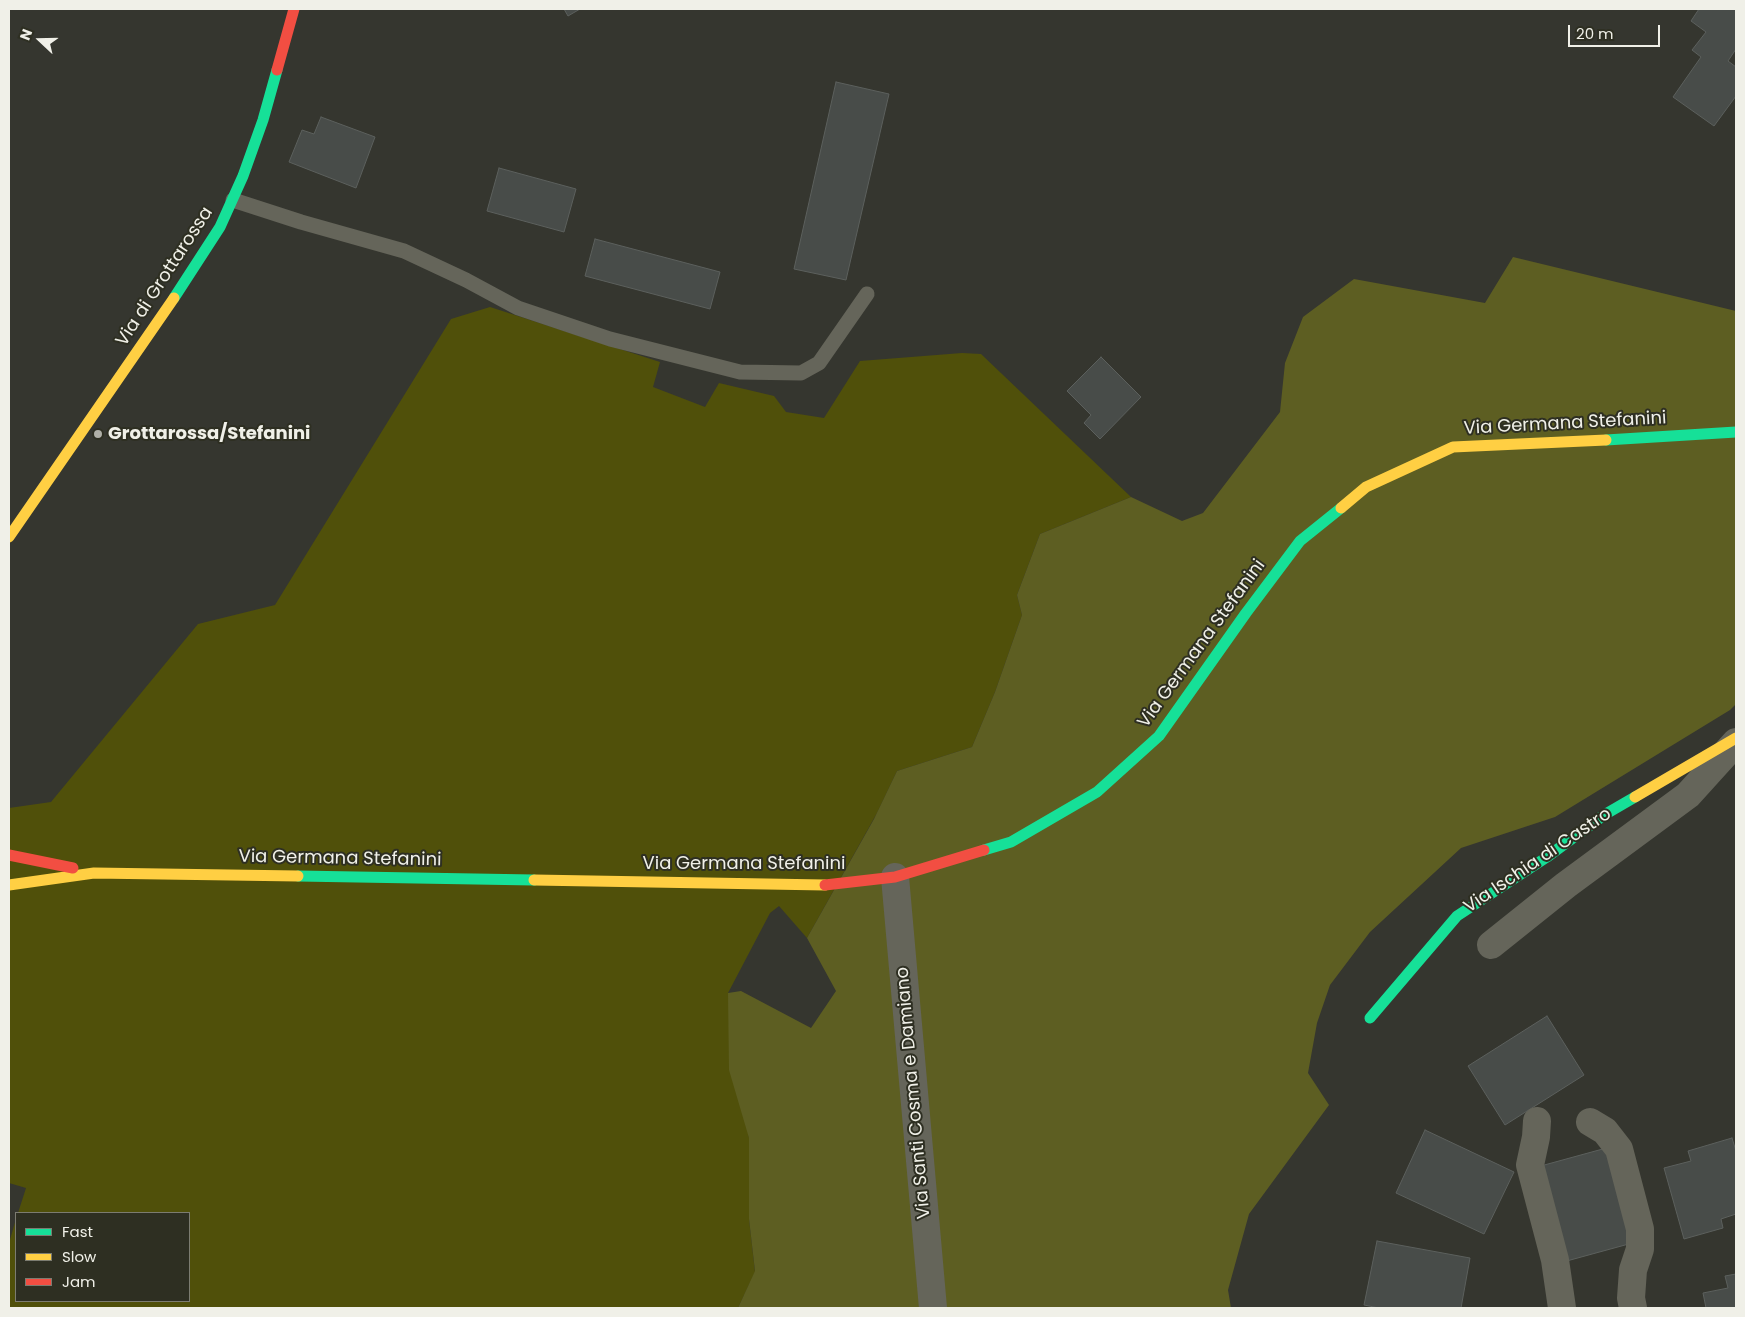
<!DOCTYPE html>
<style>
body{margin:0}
#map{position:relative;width:1745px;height:1317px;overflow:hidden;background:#35362f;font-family:Poppins,sans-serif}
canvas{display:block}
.frame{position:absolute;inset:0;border:10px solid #f0f0e8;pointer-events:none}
.legend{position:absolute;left:15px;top:1212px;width:175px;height:90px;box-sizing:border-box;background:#2e2f22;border:1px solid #7c7c71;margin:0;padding:6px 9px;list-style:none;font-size:15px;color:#f0f0e8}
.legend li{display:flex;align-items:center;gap:10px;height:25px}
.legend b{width:25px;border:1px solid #7c7c71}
.north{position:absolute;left:15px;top:15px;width:50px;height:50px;-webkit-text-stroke:4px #2e2f22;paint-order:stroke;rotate:291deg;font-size:14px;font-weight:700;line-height:20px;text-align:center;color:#f0f0e8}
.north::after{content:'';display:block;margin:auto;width:18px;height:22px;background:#f0f0e8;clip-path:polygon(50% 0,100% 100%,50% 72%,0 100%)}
.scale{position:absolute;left:1568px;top:25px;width:92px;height:22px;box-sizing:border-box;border:2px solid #f0f0e8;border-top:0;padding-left:6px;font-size:15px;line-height:18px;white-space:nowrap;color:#f0f0e8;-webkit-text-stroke:4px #2e2f22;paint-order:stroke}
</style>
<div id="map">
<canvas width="1745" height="1317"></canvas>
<div class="frame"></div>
<ul class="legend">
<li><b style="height:6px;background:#16e098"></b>Fast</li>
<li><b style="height:6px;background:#ffcf43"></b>Slow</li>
<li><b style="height:6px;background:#f24e42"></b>Jam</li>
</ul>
<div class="north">N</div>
<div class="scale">20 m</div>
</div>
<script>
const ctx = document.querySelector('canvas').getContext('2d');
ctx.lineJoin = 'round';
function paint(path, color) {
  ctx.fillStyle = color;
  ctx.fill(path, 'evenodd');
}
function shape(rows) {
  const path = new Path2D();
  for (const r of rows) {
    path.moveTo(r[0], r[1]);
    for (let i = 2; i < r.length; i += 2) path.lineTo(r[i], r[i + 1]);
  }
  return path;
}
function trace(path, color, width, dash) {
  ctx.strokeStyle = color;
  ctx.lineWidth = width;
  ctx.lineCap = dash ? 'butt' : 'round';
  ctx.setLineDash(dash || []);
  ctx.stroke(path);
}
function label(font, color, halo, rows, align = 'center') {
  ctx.font = font + ' Poppins,sans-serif';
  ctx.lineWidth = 4;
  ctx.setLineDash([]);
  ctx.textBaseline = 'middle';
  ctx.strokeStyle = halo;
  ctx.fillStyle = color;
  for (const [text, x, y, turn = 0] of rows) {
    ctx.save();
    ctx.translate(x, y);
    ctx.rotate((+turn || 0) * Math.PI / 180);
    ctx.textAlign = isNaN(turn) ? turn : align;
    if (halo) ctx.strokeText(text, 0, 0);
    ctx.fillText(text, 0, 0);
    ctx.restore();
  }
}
const green = shape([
 [490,307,660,362,653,387,705,407,719,383,774,396,786,412,824,418,860,361,962,353,981,354,1131,497,1040,534,1017,595,1022,615,995,692,972,747,897,771,877,813,807,938,779,906,770,913,728,993,749,1138,749,1219,755,1272,738,1308,9,1308,9,1243,16,1219,16,1301,189,1301,189,1213,18,1213,26,1188,9,1183,9,808,51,802,198,624,275,605,451,319]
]);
const forest = shape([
 [1513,257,1736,311,1736,704,1730,710,1555,817,1461,848,1370,932,1330,985,1317,1023,1308,1073,1329,1105,1249,1214,1228,1290,1231,1308,738,1308,755,1271,749,1219,749,1138,729,1070,728,993,741,991,811,1028,836,991,807,938,874,819,897,771,972,747,995,692,1022,615,1017,595,1040,534,1131,497,1182,521,1203,513,1280,412,1285,363,1303,317,1354,279,1485,303]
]);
const building = shape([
 [564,9,580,9,568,16,564,9],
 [1699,9,1736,9,1736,49,1728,61,1736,67,1736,96,1714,126,1673,97,1701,57,1692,50,1706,32,1691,21,1699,9],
 [836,82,889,94,846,280,794,269,836,82],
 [321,117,375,137,356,188,289,162,302,130,314,134,321,117],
 [499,168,576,189,564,232,487,211,499,168],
 [595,239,720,272,710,309,585,276,595,239],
 [1101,357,1141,397,1100,439,1084,423,1091,415,1067,391,1101,357],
 [1547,1016,1584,1075,1505,1125,1468,1066,1547,1016],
 [1425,1130,1514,1172,1484,1234,1396,1193,1425,1130],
 [1732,1138,1736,1151,1736,1214,1721,1219,1723,1228,1684,1239,1664,1168,1691,1161,1688,1151,1732,1138],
 [1610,1147,1636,1242,1563,1262,1537,1167,1610,1147],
 [1377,1241,1470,1258,1461,1308,1379,1308,1364,1305,1377,1241],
 [1736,1274,1736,1308,1706,1308,1703,1293,1728,1288,1725,1276,1736,1274]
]);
const lane = shape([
 [233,200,301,222,404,251,466,280,518,308,610,339,740,372,801,373,819,363,867,294]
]);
const street = shape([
 [895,877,933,1308],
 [1491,945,1566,885,1688,795,1736,742],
 [1537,1121,1536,1137,1530,1165,1555,1260,1562,1308],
 [1590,1122,1605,1131,1619,1149,1640,1229,1640,1249,1633,1270,1631,1298,1633,1308]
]);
const fast = shape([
 [174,298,220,227,243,176,263,120,277,70],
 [1606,440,1736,432],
 [984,850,1011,842,1097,792,1159,736,1246,613,1300,541,1341,508],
 [298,876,534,880],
 [1370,1018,1457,916,1547,857,1604,815,1635,797]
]);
const slow = shape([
 [1341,508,1366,487,1453,447,1606,440],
 [9,537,174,298],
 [1635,797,1736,738],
 [534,880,825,885],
 [9,885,94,873,298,876]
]);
const jam = shape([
 [277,70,294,9],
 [9,855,73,868],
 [825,885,895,877,984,850]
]);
const markers = [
 [98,434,5,"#afafa7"]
];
const streetNames = [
 ["Via di Grottarossa",165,277,-57],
 ["Via Germana Stefanini",1565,424,-3],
 ["Via Germana Stefanini",1202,644,-54],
 ["Via Germana Stefanini",340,859,1],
 ["Via Ischia di Castro",1538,861,-34],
 ["Via Germana Stefanini",744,864],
 ["Via Santi Cosma e Damiano",914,1093,-95]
];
const poiNames = [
 ["Grottarossa/Stefanini",108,434]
];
paint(green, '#50500a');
paint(forest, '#5d5e22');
paint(building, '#484c49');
trace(building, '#5c605d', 1);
trace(lane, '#65655a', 15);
trace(street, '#65655a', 28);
trace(fast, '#16e098', 11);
trace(slow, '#ffcf43', 11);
trace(jam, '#f24e42', 11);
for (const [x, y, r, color] of markers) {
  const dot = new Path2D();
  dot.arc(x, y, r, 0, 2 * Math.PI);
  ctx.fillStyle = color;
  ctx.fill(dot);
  trace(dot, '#2e2f22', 2);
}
label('18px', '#f0f0e8', '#2e2f22', streetNames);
label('bold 18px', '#f0f0e8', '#2e2f22', poiNames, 'left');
</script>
